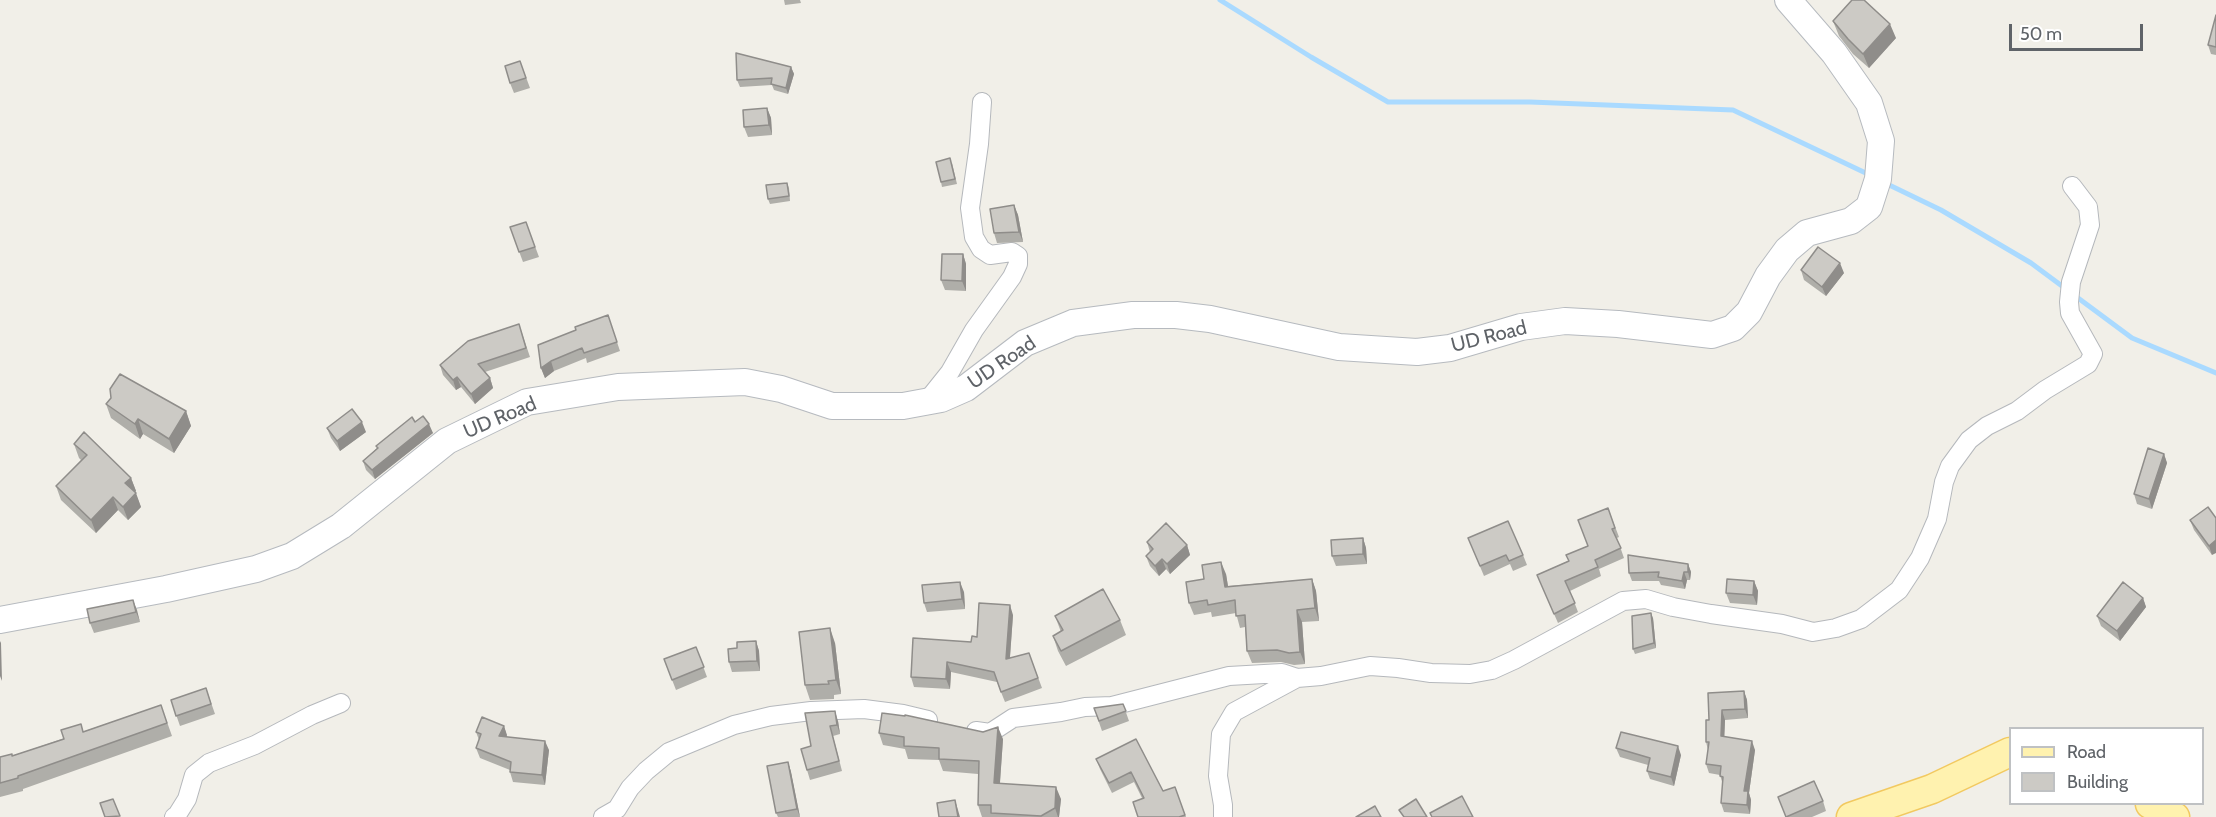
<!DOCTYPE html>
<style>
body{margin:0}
#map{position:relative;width:2216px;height:817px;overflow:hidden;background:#f1efe8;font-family:Cabin,sans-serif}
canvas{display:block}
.legend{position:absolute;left:2009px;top:727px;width:195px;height:78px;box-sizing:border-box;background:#fff;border:2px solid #bfc1c3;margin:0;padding:8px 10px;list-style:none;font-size:18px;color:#5f6368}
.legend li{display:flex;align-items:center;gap:12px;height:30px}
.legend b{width:30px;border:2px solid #bfc1c3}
.scale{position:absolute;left:2009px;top:24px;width:134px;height:27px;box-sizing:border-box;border:3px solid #5f6368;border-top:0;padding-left:8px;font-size:18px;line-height:21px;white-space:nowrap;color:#5f6368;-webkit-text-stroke:4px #fff;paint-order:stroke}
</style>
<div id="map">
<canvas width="2216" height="817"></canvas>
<ul class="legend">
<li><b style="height:8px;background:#fff2af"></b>Road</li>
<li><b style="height:16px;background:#cccac5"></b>Building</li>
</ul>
<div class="scale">50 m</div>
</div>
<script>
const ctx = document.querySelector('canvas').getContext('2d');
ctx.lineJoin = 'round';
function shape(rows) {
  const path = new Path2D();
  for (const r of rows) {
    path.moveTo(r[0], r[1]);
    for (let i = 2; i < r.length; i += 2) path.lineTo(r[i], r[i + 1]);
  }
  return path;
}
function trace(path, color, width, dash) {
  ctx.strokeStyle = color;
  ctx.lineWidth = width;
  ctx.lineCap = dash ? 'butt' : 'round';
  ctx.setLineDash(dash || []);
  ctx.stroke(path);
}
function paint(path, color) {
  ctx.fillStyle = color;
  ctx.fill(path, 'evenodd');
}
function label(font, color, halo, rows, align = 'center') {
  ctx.font = font + ' Cabin,sans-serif';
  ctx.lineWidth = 4.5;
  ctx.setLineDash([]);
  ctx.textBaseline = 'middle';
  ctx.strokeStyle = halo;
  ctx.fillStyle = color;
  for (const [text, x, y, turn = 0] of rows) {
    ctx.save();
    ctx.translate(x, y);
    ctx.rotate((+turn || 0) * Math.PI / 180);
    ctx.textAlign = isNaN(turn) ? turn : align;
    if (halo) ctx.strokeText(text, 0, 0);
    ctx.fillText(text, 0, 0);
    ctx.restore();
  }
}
const stream = shape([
 [1220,0,1311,57,1388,102,1530,102,1733,110,1872,176],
 [1883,182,1941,210,2031,263,2066,289],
 [2074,295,2132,338,2216,373]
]);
const minor = shape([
 [926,402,950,372,974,330,1012,277,1018,264,1018,256,1012,252,990,255,981,249,974,237,970,208,979,144,982,102],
 [976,731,990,733,1013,718,1061,712,1085,707,1112,706,1229,676,1282,673,1297,678,1321,676,1370,666,1398,668,1431,673,1470,674,1492,670,1514,660,1623,601,1646,599,1673,607,1711,614,1782,624,1813,632,1836,628,1861,619,1899,590,1920,558,1937,519,1944,482,1950,466,1969,440,1987,426,2017,411,2045,390,2088,364,2093,354,2070,313,2069,302,2071,282,2090,225,2088,207,2072,186],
 [174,817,177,815,187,799,194,775,209,763,255,745,312,715,341,703],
 [603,817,617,809,630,788,646,771,669,752,734,725,771,716,811,711,864,709,903,714,928,720],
 [1223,817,1223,805,1218,776,1221,734,1234,712,1297,678]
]);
const secondary = shape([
 [0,620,166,589,256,569,292,556,341,526,447,441,527,402,618,387,745,382,781,389,832,406,903,406,941,399,966,388,1025,343,1073,323,1133,315,1176,315,1210,319,1339,347,1417,352,1450,348,1521,327,1565,321,1618,324,1712,335,1733,328,1749,312,1768,276,1787,250,1807,233,1851,221,1869,207,1878,179,1881,141,1869,103,1834,53,1788,0]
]);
const primary = shape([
 [2150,804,2175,817],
 [1851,817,1932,789,2010,752]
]);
const wall = shape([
 [784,0,800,0,801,3,785,5],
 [2216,15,2216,55,2211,54,2208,45],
 [1833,21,1896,38,1869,68,1853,54,1839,36],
 [520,61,530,88,514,93,510,83],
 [791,67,794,74,788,94,774,90,772,85,740,87,737,80],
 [767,108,771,118,772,135,748,137,744,127],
 [952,163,957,184,942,187,941,182],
 [787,183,789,188,790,201,770,204,768,199],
 [1014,205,1018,215,1023,242,997,243,994,233],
 [526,222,539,257,523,262,510,227],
 [963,254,966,264,966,291,945,290,941,280],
 [1801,270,1844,273,1826,296,1804,280],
 [608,315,620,351,587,363,586,358,554,371,545,378,541,368,576,330],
 [519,324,530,357,485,372,490,378,493,388,475,404,461,387,456,390,443,375,440,365],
 [111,398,186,411,191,426,174,453,143,434,140,439,111,418,106,404],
 [415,422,433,433,375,479,366,470,363,461,377,448,376,446],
 [327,428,366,432,340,451,331,438],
 [74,444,131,478,136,491,135,492,141,507,128,520,118,510,96,533,61,500,56,486,81,460,79,458],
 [2164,454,2167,463,2152,509,2137,504,2134,494],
 [1608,508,1619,537,1617,538,1624,558,1599,569,1601,576,1570,591,1578,612,1558,623,1537,575,1568,561,1587,546],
 [2216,518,2212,555,2194,530,2190,520],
 [1363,538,1366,548,1367,564,1336,566,1332,556],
 [1468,538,1523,555,1527,565,1513,571,1510,564,1484,576],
 [1147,542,1187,545,1190,555,1170,574,1166,569,1159,576,1150,566,1146,556,1150,552],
 [1688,564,1691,572,1690,580,1687,580,1685,589,1661,585,1659,581,1632,581,1629,573],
 [1226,574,1228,586,1312,579,1316,591,1319,621,1302,622,1305,664,1294,665,1281,662,1252,663,1247,651,1245,627,1240,628,1236,613,1212,617,1211,612,1194,615,1189,603,1204,579],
 [1754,581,1758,591,1757,605,1730,603,1726,593],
 [964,592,965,609,927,612,924,603],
 [2143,598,2146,607,2120,641,2101,626,2097,616],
 [133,600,140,622,94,633,90,623],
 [1013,615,1010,658,1029,653,1042,688,1005,702,997,682,951,672,950,689,914,687,911,677,971,642],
 [1055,616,1120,620,1126,635,1066,666,1058,651,1053,636,1061,632],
 [1653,618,1656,648,1635,654,1633,649],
 [756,641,759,651,760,671,732,672,729,662,737,648],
 [835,643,841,694,834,695,834,699,810,700,805,685],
 [696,647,707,677,676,690,664,659],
 [206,688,215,714,180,726,171,700],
 [1744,691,1747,700,1748,718,1725,720,1724,737,1755,750,1749,793,1751,800,1750,814,1724,812,1721,803,1723,785,1720,775,1709,773,1706,764,1708,750,1706,742,1709,720],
 [1123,704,1129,721,1102,731,1094,708],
 [161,705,172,736,23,789,23,791,0,797,0,757,12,756],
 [805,713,838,721,840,734,833,736,842,771,810,780,807,770,811,746],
 [504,726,507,737,549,750,545,785,513,782,510,772,510,770,480,758,476,748,479,740,476,732],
 [879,733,1003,739,1000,783,1061,799,1059,817,982,817,978,805,978,774,943,771,939,760,908,759,905,749,883,745],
 [1136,739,1163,791,1175,787,1186,817,1138,817,1142,798,1134,782,1112,793,1100,769,1096,759],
 [1616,748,1681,755,1674,786,1650,779,1647,771,1648,765,1620,757],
 [788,762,791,772,800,817,778,817,776,813],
 [1778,797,1823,801,1826,811,1812,817,1786,817]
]);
const shadedWall = shape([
 [1890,24,1896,38,1869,68,1863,54],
 [791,67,794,74,788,94,786,88],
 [767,108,771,118,772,135,769,125],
 [1014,205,1018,215,1023,242,1019,232],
 [963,254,966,264,966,291,962,281],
 [1840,263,1844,273,1826,296,1822,287],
 [551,361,554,371,545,378,541,368],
 [457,377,461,387,456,390,453,380],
 [490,378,493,388,475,404,471,394],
 [186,411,191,426,174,453,169,439],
 [138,419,143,434,140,439,135,424],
 [362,422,366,432,340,451,337,441],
 [429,424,433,433,375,479,372,470],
 [2164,454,2167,463,2152,509,2149,499],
 [131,478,136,491,130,497,125,483],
 [136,493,141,507,128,520,123,507],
 [113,497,118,510,96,533,91,520],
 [1363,538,1366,548,1367,564,1363,554],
 [2216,540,2216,553,2212,555,2209,546],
 [1187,545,1190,555,1170,574,1167,564],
 [1162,559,1166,569,1159,576,1155,566],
 [1221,562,1226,574,1230,599,1225,587],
 [1688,564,1691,572,1690,580,1688,572],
 [1684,572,1687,580,1685,589,1682,581],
 [1312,579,1316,591,1319,621,1315,608],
 [1754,581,1758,591,1757,605,1753,595],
 [960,582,964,592,965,609,962,599],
 [2143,598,2146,607,2120,641,2117,631],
 [133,600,137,610,140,622,136,612],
 [1010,605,1013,615,1009,669,1006,659],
 [1297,610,1302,622,1305,664,1300,652],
 [1651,613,1653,618,1656,648,1654,643],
 [830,628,835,643,841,694,836,680],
 [0,641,1,643,2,681,0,676],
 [756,641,759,651,760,671,757,661],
 [947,662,951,672,950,689,946,679],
 [1744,691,1747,700,1748,718,1745,709],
 [1722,710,1725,720,1724,746,1721,736],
 [835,711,838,721,840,734,837,725],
 [504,726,507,735,503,746,499,736],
 [998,727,1003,739,999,795,994,783],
 [545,741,549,750,545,785,542,775],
 [1752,741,1755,750,1749,793,1751,800,1750,814,1747,805,1744,791],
 [1678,746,1681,755,1674,786,1671,777],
 [788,762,791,772,800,817,797,809],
 [1056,787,1061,799,1059,817,1058,817,1055,808],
 [955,800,958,810,960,817,958,817]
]);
const building = shape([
 [1852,0,1864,0,1890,24,1863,54,1848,39,1833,21,1852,0],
 [2216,15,2216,47,2208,45,2216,15],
 [736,53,791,67,786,88,771,84,772,78,737,80,736,53],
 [520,61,526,78,510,83,505,66,520,61],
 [767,108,769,125,744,127,743,110,767,108],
 [950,158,955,179,941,182,936,162,950,158],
 [787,183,789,196,768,199,766,185,787,183],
 [1014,205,1019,232,994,233,990,209,1014,205],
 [526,222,535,247,519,252,510,227,526,222],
 [1818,247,1840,263,1822,287,1801,270,1818,247],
 [942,254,963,254,962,281,941,280,942,254],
 [608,315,617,342,584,353,582,348,551,361,541,368,538,345,576,330,575,327,608,315],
 [519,324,526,348,478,364,490,378,471,394,457,377,453,380,440,365,468,341,519,324],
 [120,374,186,411,169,439,138,419,135,424,106,404,111,398,110,389,120,374],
 [352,409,362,422,337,441,327,428,352,409],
 [423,416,429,424,372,470,363,461,378,448,376,446,412,417,415,422,423,416],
 [84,432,131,478,125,483,136,493,123,507,113,497,91,520,56,486,87,455,74,444,84,432],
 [2148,448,2164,454,2149,499,2134,494,2148,448],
 [2208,507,2216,518,2216,540,2209,546,2190,520,2208,507],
 [1608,508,1615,528,1612,529,1621,548,1595,560,1598,567,1565,581,1575,603,1554,614,1537,575,1569,561,1566,555,1588,546,1578,520,1608,508],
 [1508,521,1523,555,1509,561,1506,555,1480,566,1468,538,1508,521],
 [1166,523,1187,545,1167,564,1162,559,1155,566,1146,556,1153,549,1147,542,1166,523],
 [1363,538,1363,554,1332,556,1331,540,1363,538],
 [1628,555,1688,564,1688,572,1684,572,1682,581,1658,577,1659,572,1629,573,1628,555],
 [1221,562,1225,587,1312,579,1315,608,1297,610,1300,652,1289,653,1277,650,1247,651,1245,615,1236,616,1235,600,1208,605,1207,600,1189,603,1186,582,1204,579,1202,565,1221,562],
 [1727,579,1754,581,1753,595,1726,593,1727,579],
 [960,582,962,599,924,603,922,585,960,582],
 [2123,582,2143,598,2117,631,2097,616,2123,582],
 [1103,589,1120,620,1061,651,1053,636,1063,630,1055,616,1103,589],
 [133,600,136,612,90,623,87,609,133,600],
 [979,603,1010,605,1006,659,1029,653,1038,678,1001,692,994,672,947,662,946,679,911,677,913,638,971,642,972,636,977,637,979,603],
 [1651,613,1654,643,1633,649,1632,616,1651,613],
 [830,628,836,680,828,681,829,684,805,685,799,632,830,628],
 [756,641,757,661,729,662,728,649,737,648,737,642,756,641],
 [696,647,704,667,672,680,664,659,696,647],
 [206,688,211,704,176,716,171,700,206,688],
 [1744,691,1745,709,1722,710,1721,736,1752,741,1744,791,1748,791,1747,805,1721,803,1723,777,1720,776,1721,766,1706,764,1709,742,1706,742,1706,720,1709,720,1708,693,1744,691],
 [1123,704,1126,711,1099,721,1094,708,1123,704],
 [161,705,167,723,18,776,18,778,0,783,0,757,12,754,12,756,64,739,61,730,81,724,83,732,161,705],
 [835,711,837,725,830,726,839,761,807,770,801,749,811,746,805,713,835,711],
 [882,713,905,716,905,715,983,732,998,727,994,783,1056,787,1055,808,1041,816,991,813,991,805,978,805,979,761,939,759,939,748,904,746,904,737,879,733,882,713],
 [482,717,504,726,499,736,545,741,542,775,510,772,511,762,476,748,481,734,476,732,482,717],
 [1621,732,1678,746,1671,777,1647,771,1650,758,1616,748,1621,732],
 [1136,739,1163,791,1175,787,1185,815,1179,817,1138,817,1133,802,1144,798,1131,772,1109,783,1096,759,1136,739],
 [788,762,797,809,776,813,767,766,788,762],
 [1814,781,1823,801,1786,817,1778,797,1814,781],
 [1462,796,1473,817,1432,817,1430,813,1462,796],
 [113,799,120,816,105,817,100,803,113,799],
 [1416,799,1427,817,1404,817,1399,810,1416,799],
 [955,800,958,817,939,817,937,803,955,800],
 [1375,806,1381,817,1356,817,1375,806]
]);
const streetNames = [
 ["UD Road",1489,337,-14],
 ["UD Road",1002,363,-34],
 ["UD Road",500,418,-23]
];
trace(stream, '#aadaff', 5);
trace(minor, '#b5b8bc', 20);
trace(secondary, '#b6babf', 28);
trace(primary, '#f2c960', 31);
trace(minor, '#fff', 18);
trace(secondary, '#fff', 26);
trace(primary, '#fff2af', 28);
paint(wall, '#afaea9');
paint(shadedWall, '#8f8d8a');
paint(building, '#cccac5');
trace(building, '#8f8d8a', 1.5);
label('20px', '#5f6368', '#fff', streetNames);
</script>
